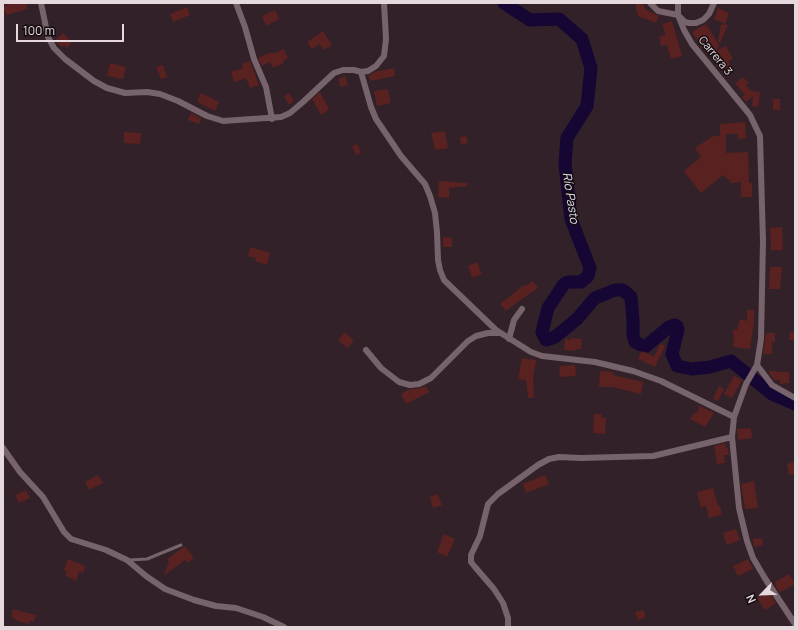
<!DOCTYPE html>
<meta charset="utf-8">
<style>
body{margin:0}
#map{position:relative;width:798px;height:630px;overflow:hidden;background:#322128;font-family:Manrope,sans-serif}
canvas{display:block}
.frame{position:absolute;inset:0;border:4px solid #e5d9de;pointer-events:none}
.north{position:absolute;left:742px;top:574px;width:40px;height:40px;-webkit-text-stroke:3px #150d10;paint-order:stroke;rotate:246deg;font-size:11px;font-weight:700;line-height:16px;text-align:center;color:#e5d9de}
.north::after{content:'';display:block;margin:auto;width:14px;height:18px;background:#e5d9de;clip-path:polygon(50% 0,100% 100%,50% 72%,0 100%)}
.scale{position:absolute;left:16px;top:24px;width:108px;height:18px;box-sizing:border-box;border:2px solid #e5d9de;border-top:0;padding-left:5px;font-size:12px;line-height:14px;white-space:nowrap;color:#e5d9de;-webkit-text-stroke:3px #150d10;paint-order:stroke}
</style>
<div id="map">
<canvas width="798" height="630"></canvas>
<div class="frame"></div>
<div class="north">N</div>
<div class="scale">100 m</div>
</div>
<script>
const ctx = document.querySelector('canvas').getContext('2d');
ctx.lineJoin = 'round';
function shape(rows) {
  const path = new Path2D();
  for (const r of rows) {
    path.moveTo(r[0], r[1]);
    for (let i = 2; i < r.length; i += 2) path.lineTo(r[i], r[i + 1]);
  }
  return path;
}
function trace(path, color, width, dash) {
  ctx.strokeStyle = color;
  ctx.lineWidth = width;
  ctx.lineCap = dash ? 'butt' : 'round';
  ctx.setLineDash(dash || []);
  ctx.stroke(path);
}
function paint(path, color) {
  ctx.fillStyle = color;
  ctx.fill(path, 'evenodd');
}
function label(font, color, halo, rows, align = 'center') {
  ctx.font = font + ' Manrope,sans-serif';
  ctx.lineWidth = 3;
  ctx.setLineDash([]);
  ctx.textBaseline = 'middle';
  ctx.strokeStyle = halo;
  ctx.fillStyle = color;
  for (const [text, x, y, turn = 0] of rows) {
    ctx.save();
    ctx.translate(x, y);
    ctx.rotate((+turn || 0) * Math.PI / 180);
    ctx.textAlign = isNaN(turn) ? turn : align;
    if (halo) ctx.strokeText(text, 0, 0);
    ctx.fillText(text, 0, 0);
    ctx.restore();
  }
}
const river = shape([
 [504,3,530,20,559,19,582,39,591,68,587,106,567,138,565,164,571,219,590,268,588,276,581,282,568,282,564,284,548,308,542,332,546,340,555,337,577,319,595,298,615,290,623,290,631,297,633,320,633,335,635,342,641,345,646,346,669,327,674,325,677,326,678,330,672,354,677,366,692,369,710,367,731,361,772,394,795,404]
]);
const building = shape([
 [10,3,26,3,28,9,6,15,3,7],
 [635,3,643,3,645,9,659,16,656,23,638,16],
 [187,7,190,15,173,22,170,14],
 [718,8,729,13,725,24,714,19],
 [275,10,279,19,266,26,262,16],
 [672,21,682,56,671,59,667,45,661,46,659,37,666,35,662,24],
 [706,24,719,45,716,51,726,46,733,59,728,61,734,70,725,76,719,66,717,67,710,53,707,55,692,32],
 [721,24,728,25,720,43,718,42],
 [323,31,332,45,324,50,320,44,312,49,307,42],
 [63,33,72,42,67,48,64,45,62,47,55,41],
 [284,49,288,58,283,61,284,63,273,68,270,62,262,66,258,58,271,52,272,54],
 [250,61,259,85,250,88,246,78,234,82,231,72,243,68,242,64],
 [110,63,126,67,123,79,107,76],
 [163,65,167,77,161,79,156,67],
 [394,68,395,76,370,81,369,75,375,72],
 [345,76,348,85,341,87,338,79],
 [742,78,744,78,749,83,746,85,751,91,760,92,758,107,752,106,753,96,746,102,742,97,745,95,735,83],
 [388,89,391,103,377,106,374,91],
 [320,92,329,109,321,115,312,99],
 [201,93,219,102,215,111,197,102],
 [289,93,294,101,289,105,284,96],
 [773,99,780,99,780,110,773,110],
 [191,113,201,118,199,124,188,120],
 [745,122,746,138,738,139,738,134,726,134,726,153,748,152,749,183,752,183,752,197,741,197,741,182,730,183,730,181,723,175,701,193,684,171,701,157,695,148,713,136,720,136,720,124],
 [445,131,448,148,435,150,431,133],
 [124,132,141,133,140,144,124,143],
 [466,136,468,143,461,145,460,137],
 [357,144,361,153,356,155,352,146],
 [439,181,467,183,467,186,449,188,449,198,438,197],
 [782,227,783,250,771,250,770,228],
 [443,237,452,238,452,247,443,247],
 [250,247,270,253,267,265,255,261,256,258,248,256],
 [477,262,482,274,472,278,468,266],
 [770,267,782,267,780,289,769,289],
 [533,281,538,288,519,301,506,311,500,304,524,285,525,286],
 [747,310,754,310,754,322,750,349,733,347,734,335,733,335,733,330,737,330,740,319,747,321],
 [345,332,354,341,347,348,338,340],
 [790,332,795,332,795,340,789,340],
 [766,333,775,333,775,342,772,342,772,354,763,354],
 [571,338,582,339,581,349,576,349,575,351,564,350,565,339,571,340],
 [660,344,665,346,655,367,638,359,642,351,654,357],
 [522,358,536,360,533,380,534,398,528,398,526,380,518,379],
 [575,365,576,376,560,377,559,366],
 [600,371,613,372,613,375,643,382,641,394,612,387,599,387],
 [769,371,777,371,777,372,789,372,789,383,780,384,780,380,774,380,769,373],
 [734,376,742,380,732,398,724,394],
 [426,386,429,392,406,404,401,394,410,389,420,388],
 [719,386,724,389,718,401,713,399],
 [700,406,714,413,705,427,690,419,694,413,696,414],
 [594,414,602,414,601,418,606,418,605,434,593,433],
 [751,428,752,438,738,440,737,429],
 [725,443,726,448,728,448,729,455,724,455,725,463,717,464,714,446],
 [795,462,795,474,789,475,787,464],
 [98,475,103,483,89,490,85,482],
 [545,475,549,484,526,493,523,484],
 [754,481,758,508,745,509,741,484],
 [713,488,718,506,720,506,722,515,709,518,706,506,701,508,697,492],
 [26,490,30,498,19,503,15,495],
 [438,494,442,505,433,508,430,497],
 [736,529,740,540,727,545,723,533],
 [444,534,455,539,447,557,437,552],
 [762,538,763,545,754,547,753,539],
 [185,546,194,558,187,563,185,560,163,576,169,562,167,559],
 [68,559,85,566,83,573,79,572,76,581,65,575,67,572,64,570],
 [748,559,753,569,738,576,733,566],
 [789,574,795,584,780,592,775,586,776,586,775,582],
 [768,591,776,603,765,610,757,598],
 [13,609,36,615,34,622,30,620,29,624,15,620,15,618,11,617],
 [643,610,646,617,638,620,635,612]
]);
const service = shape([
 [129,560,147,559,181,545]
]);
const minor = shape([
 [41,3,48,37,54,48,65,59,94,81,107,88,125,93,147,92,160,94,178,101,207,116,223,121,281,117,290,113,303,102,334,73,343,70,354,70,361,72,368,71,376,66,384,56,386,39,384,3],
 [236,3,245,27,254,59,266,87,272,119],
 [650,3,658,11,678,15,685,22,689,23,696,23,703,20,709,14,714,3],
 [678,3,678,15,684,30,692,44,750,115,760,136,763,241,761,339,757,365,746,384,734,417,732,437,739,508,747,541,753,558,766,580,795,624],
 [361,72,371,107,376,119,401,156,425,184,430,196,435,213,437,232,438,260,440,270,444,280,496,330,531,352,542,356,595,362,633,371,661,381,734,417],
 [509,339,514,320,522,309],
 [366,350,381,368,399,382,410,385,419,384,431,378,468,341,476,336,488,333,500,333],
 [757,365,772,385,795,398],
 [3,448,20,472,43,497,64,532,71,539,106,550,127,560,146,576,165,589,194,600,216,606,236,608,263,617,284,627],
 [508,627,508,618,503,603,494,589,475,567,471,562,471,555,480,536,488,504,498,494,538,465,549,459,559,457,581,458,653,456,732,437]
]);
const streetNames = [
 ["Carrera 3",715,56,51]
];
const waterNames = [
 ["Río Pasto",570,198,81]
];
trace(river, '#150634', 13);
paint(building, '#5a2121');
trace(service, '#77636b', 3);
trace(minor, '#77636b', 6);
label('11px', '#e5d9de', '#150d10', streetNames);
label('italic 12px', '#e2e1f2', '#150d10', waterNames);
</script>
